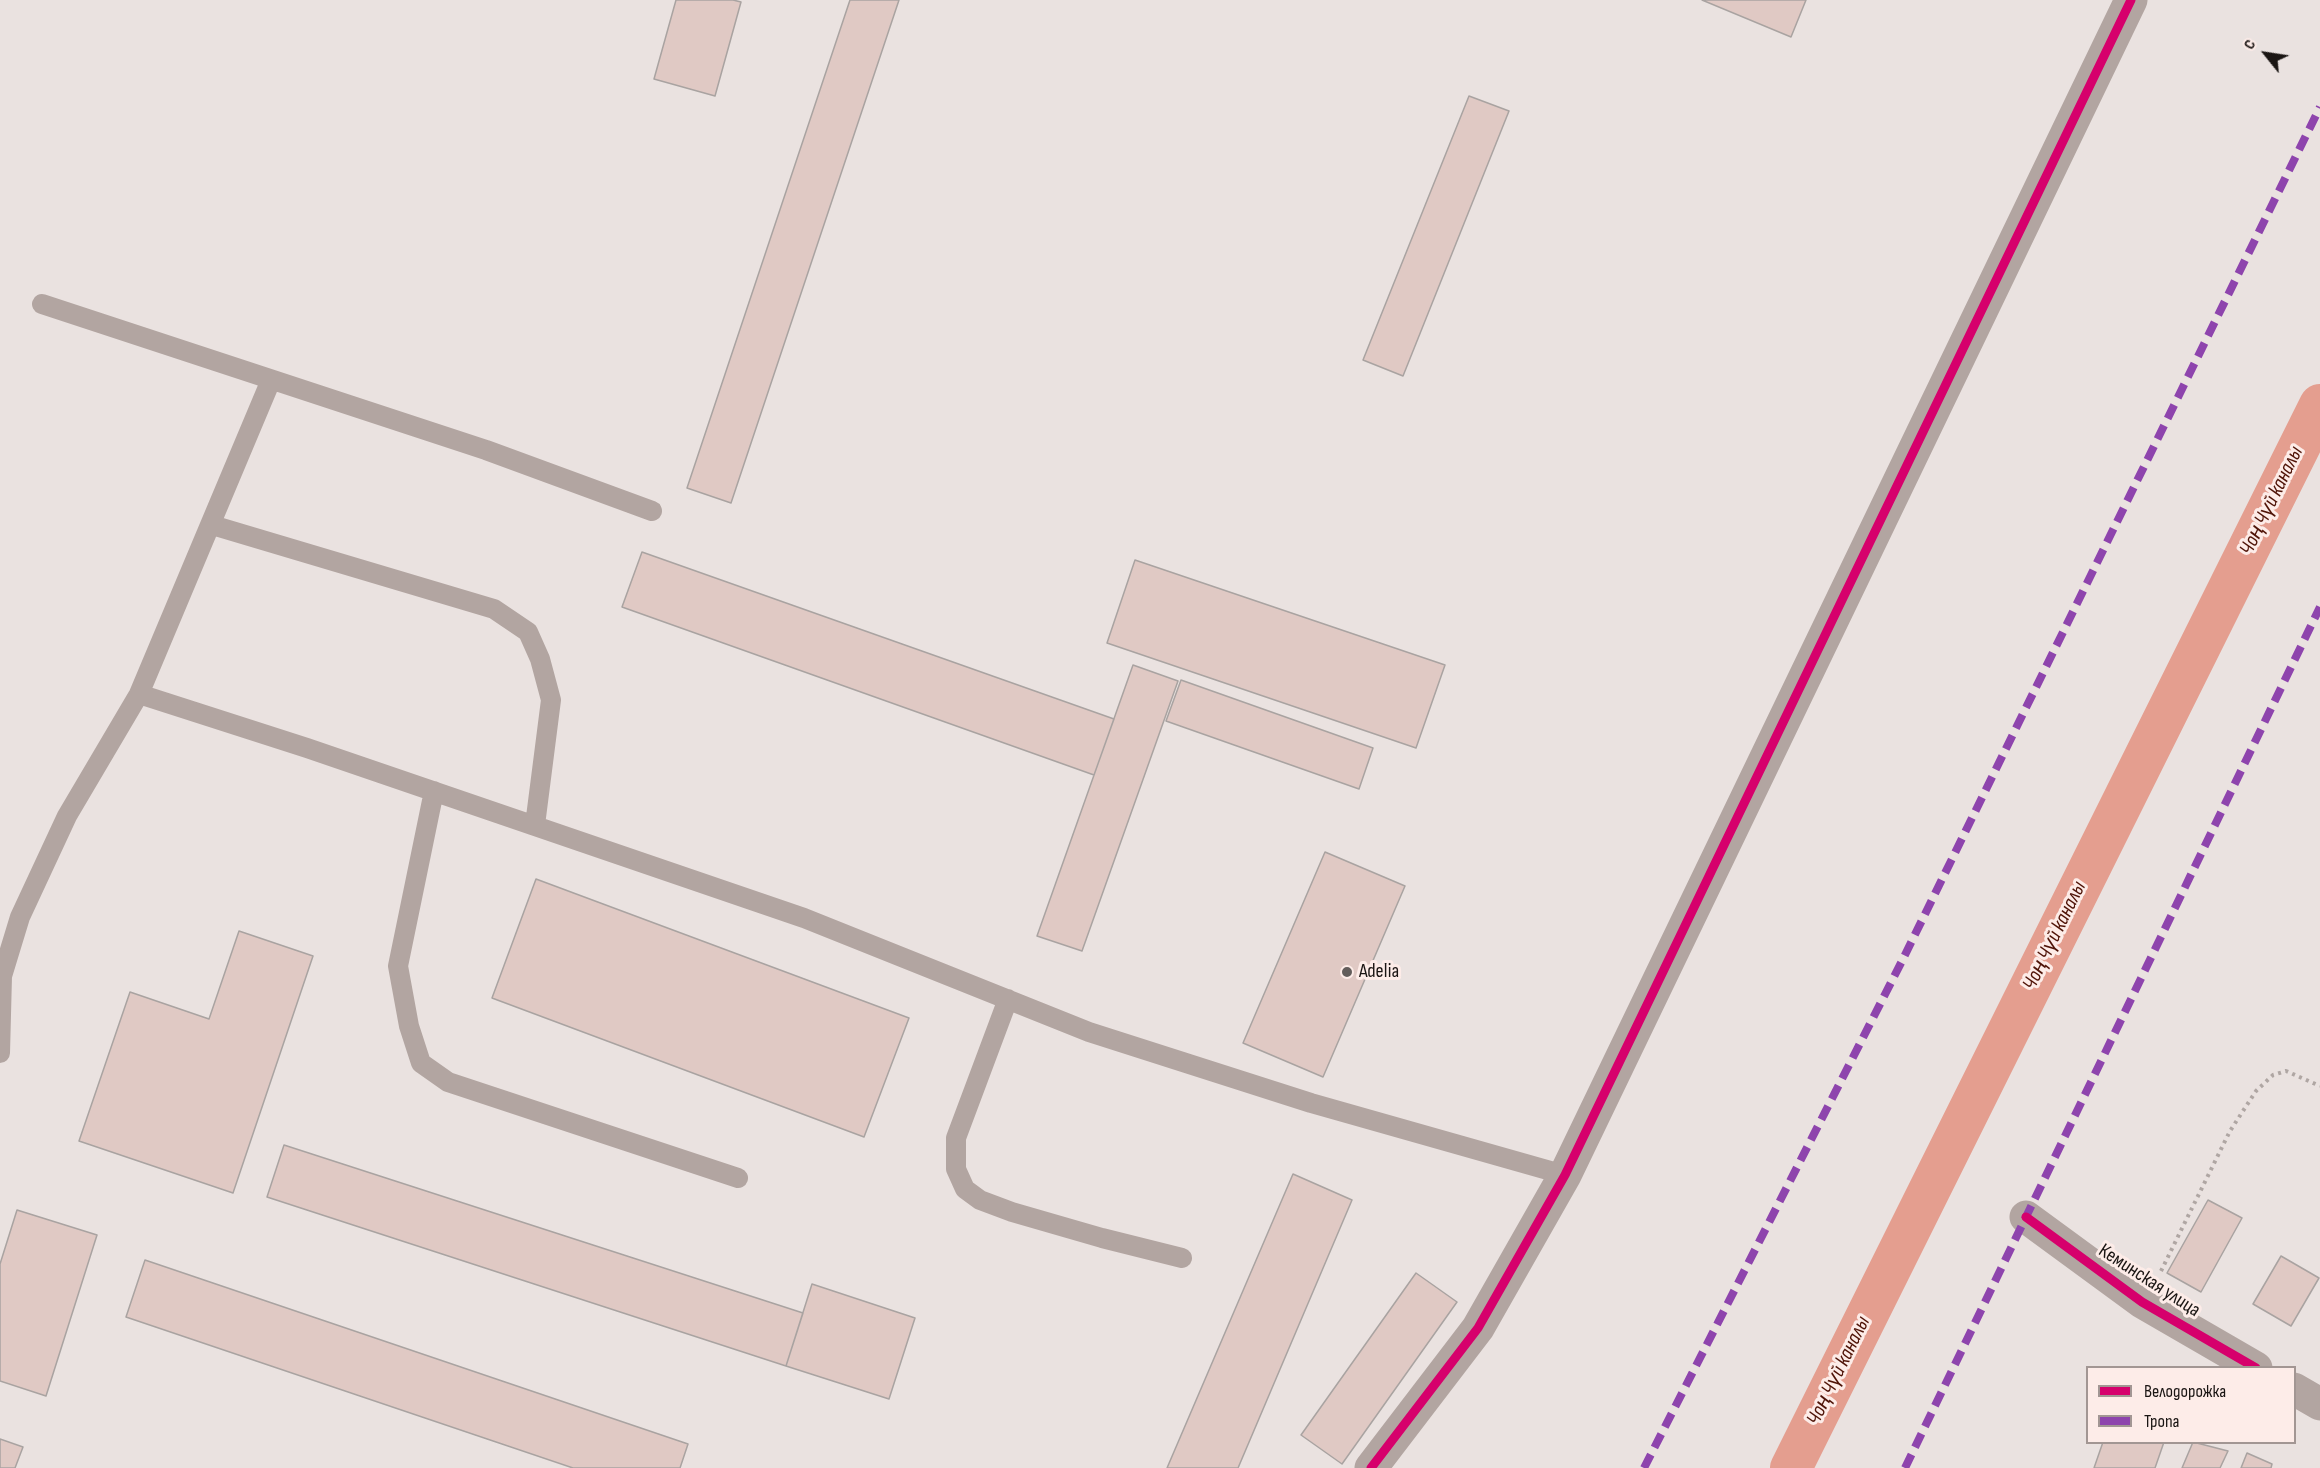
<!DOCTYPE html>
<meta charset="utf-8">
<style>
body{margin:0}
#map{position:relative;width:2320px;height:1468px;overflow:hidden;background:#eae2e0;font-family:"Sofia Sans Condensed",sans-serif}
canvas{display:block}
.legend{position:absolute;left:2086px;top:1366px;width:210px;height:78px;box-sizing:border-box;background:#fdece8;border:2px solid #a29693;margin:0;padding:8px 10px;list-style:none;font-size:18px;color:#1a1513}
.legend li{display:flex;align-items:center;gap:12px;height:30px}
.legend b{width:30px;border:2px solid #a29693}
.north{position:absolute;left:2236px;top:24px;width:60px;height:60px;-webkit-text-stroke:4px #fdece8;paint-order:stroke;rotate:300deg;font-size:16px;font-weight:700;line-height:24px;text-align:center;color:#1a1513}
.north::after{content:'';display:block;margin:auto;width:21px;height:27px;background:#1a1513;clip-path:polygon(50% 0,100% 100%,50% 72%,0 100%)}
</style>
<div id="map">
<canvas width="2320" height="1468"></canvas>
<ul class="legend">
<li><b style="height:8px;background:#d6006c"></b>Велодорожка</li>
<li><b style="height:8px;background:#8e44ad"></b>Тропа</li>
</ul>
<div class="north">С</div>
</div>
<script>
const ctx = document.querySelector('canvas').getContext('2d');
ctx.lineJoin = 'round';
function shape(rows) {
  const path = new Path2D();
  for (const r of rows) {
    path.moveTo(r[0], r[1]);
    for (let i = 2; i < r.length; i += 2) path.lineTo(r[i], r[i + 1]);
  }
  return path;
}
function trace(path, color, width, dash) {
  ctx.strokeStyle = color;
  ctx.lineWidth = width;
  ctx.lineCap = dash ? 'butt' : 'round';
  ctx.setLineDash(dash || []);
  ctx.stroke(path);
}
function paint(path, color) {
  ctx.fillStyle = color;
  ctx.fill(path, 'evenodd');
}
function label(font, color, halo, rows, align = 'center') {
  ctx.font = font + ' "Sofia Sans Condensed",sans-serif';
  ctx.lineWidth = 6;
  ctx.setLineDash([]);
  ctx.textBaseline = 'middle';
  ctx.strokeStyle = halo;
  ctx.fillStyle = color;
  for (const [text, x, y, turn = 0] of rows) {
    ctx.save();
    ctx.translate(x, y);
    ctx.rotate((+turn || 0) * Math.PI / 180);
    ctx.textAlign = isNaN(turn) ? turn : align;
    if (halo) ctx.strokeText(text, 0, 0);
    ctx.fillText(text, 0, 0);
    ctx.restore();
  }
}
const canal = shape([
 [1791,1468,2320,405]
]);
const building = shape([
 [676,0,733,0,741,2,715,96,654,79,676,0],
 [850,0,899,0,731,503,687,488,850,0],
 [1702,0,1806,0,1791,37,1702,0],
 [1469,96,1509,111,1403,376,1363,360,1469,96],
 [642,552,1114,719,1094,775,622,607,642,552],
 [1135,560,1445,665,1416,748,1107,643,1135,560],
 [1133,665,1178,681,1082,951,1037,936,1133,665],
 [1181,680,1373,748,1359,789,1166,721,1181,680],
 [1325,852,1405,886,1323,1077,1243,1043,1325,852],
 [536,879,909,1018,864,1137,492,998,536,879],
 [239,931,313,956,233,1193,79,1141,130,992,209,1019,239,931],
 [284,1145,803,1313,786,1366,267,1197,284,1145],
 [1293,1174,1352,1200,1238,1468,1167,1468,1293,1174],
 [2208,1200,2242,1218,2201,1292,2167,1273,2208,1200],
 [17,1210,97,1235,46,1396,0,1381,0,1264,17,1210],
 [2281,1256,2319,1278,2291,1326,2253,1304,2281,1256],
 [145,1260,688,1444,680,1468,573,1468,126,1317,145,1260],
 [1416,1273,1457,1302,1342,1464,1301,1435,1416,1273],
 [812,1284,915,1318,889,1399,786,1366,812,1284],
 [0,1439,23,1447,15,1468,0,1468,0,1439],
 [2103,1442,2164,1442,2155,1468,2094,1468,2103,1442],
 [2193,1442,2228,1451,2220,1468,2182,1468,2193,1442],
 [2247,1453,2272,1464,2271,1468,2241,1468,2247,1453]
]);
const path = shape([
 [2161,1271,2230,1131,2256,1091,2273,1075,2286,1071,2320,1086]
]);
const lane = shape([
 [42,304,486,450,652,511],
 [212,525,494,609,528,632,540,659,551,700,535,825],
 [139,694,307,748,804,918,1089,1032,1311,1103,1565,1175],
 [434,791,398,966,409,1026,421,1063,448,1082,738,1178],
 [1008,999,956,1138,956,1169,965,1189,980,1200,1012,1212,1102,1238,1182,1258],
 [0,1053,2,976,20,917,67,816,139,694,271,380]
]);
const street = shape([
 [2026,1217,2142,1302,2256,1368],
 [2294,1389,2320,1404],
 [1371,1468,1478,1328,1565,1175,2131,0]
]);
const quiet = shape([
 [1644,1468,1903,959,2320,107],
 [1905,1468,2320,607]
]);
const cycleway = shape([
 [2026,1217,2142,1302,2256,1368],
 [1371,1468,1478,1328,1565,1175,2131,0]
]);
const markers = [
 [1347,972,6,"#635d5b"]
];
const poiNames = [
 ["Adelia",1359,972]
];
const streetNames = [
 ["Кеминская улица",2149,1281,33]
];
const waterNames = [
 ["Чоң Чүй каналы",2272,501,-64],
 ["Чоң Чүй каналы",2055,936,-64],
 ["Чоң Чүй каналы",1839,1371,-64]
];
trace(canal, '#e49e8f', 42);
paint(building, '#e0c9c4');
trace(building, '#a9a3a1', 1.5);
trace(path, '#afa6a3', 4, [3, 4.5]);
trace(lane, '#b2a5a1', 20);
trace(street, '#b2a5a1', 33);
trace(quiet, '#8e44ad', 8, [15, 8]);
trace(cycleway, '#d6006c', 9);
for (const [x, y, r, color] of markers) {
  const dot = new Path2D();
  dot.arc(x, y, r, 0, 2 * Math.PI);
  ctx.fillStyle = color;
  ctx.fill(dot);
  trace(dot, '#fdece8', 2);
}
label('20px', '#1a1513', '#fdece8', poiNames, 'left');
label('20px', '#1a1513', '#fdece8', streetNames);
label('italic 21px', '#4f1307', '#fdece8', waterNames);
</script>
